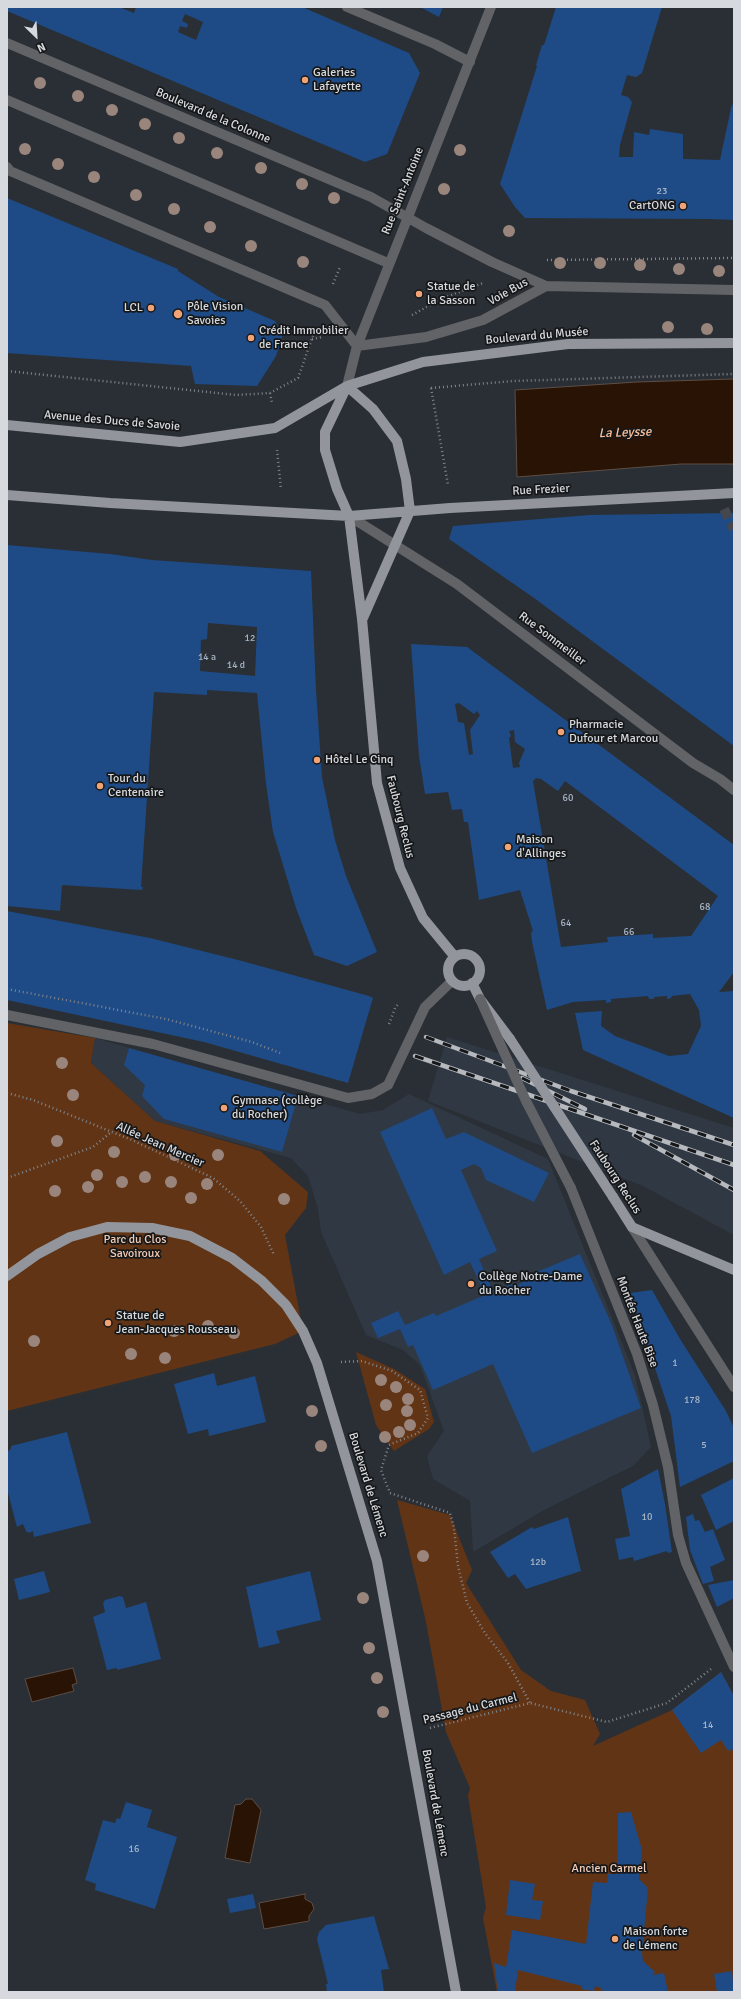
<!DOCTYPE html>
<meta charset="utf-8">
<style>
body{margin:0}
#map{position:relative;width:741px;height:1999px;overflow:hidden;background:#2a2f35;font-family:Signika,sans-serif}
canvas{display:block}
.frame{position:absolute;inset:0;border:8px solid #d6d9dd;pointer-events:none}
.north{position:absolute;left:16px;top:16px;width:40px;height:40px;-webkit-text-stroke:3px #151719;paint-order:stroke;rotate:155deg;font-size:11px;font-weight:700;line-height:16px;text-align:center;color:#d6d9dd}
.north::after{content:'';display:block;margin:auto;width:14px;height:18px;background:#d6d9dd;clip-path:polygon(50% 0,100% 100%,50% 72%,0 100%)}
</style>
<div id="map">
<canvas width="741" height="1999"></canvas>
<div class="frame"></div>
<div class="north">N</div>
</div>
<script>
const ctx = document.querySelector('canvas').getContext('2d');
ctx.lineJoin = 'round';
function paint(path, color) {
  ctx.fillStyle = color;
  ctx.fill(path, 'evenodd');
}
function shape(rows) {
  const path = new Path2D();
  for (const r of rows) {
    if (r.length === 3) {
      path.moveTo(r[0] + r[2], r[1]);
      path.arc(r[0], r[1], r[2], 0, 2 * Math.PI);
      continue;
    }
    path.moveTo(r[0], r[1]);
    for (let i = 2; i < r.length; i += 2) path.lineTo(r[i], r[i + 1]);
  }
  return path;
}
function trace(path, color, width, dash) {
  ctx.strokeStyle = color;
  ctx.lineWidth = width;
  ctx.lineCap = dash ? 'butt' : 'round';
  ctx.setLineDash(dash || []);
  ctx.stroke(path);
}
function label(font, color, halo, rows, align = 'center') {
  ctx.font = font + ' Signika,sans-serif';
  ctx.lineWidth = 3.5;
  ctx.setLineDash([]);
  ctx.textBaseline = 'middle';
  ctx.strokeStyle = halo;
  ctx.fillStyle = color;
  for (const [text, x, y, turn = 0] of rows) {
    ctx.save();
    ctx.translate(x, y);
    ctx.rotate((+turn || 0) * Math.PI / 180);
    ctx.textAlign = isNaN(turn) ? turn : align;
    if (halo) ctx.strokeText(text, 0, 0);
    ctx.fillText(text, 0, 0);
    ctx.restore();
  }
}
const built = shape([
 [447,1037,734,1128,734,1235,643,1186,428,1101],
 [95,1038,360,1114,383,1110,409,1094,548,1159,635,1375,651,1447,633,1466,544,1510,473,1552,470,1501,433,1479,427,1456,444,1431,420,1365,403,1350,366,1335,321,1232,318,1209,308,1176,291,1158,155,1121,91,1063]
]);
const green = shape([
 [7,1023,95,1038,91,1063,155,1121,260,1151,308,1192,306,1208,285,1235,303,1331,275,1344,7,1411],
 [356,1352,394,1369,425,1389,434,1422,429,1429,394,1451,376,1425],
 [397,1500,450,1515,472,1570,466,1583,521,1670,551,1691,585,1700,600,1734,593,1746,672,1710,721,1672,734,1696,734,1992,497,1992,483,1918,486,1907,468,1796,470,1788,446,1732,426,1622]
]);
const water = shape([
 [734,379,734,464,681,464,517,477,515,390,637,382,734,379],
 [73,1668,77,1683,72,1685,74,1691,32,1702,25,1679,73,1668],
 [246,1799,252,1799,261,1810,250,1863,225,1858,235,1805,241,1804,246,1799],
 [305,1894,305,1899,312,1903,314,1909,309,1916,309,1921,264,1929,259,1903,305,1894]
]);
const building = shape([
 [7,7,119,7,134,13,136,7,302,7,409,53,420,73,387,154,365,162,7,11],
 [185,14,203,22,196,40,178,32,180,26,187,28,188,24,182,21],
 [420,7,443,7,439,17],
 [556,7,662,7,642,73,636,77,627,75,621,95,628,97,632,102,620,145,619,157,633,157,634,132,649,135,650,129,683,134,683,159,720,160,731,108,734,101,734,220,710,219,525,218,515,207,500,184,537,66,536,65,542,45,544,45],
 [7,198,178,269,178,271,219,297,275,321,283,335,276,356,257,386,195,384,191,366,7,353],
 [734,513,734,746,534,598,449,539,453,526,590,515],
 [7,545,110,554,152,560,311,571,316,690,322,777,335,840,346,876,377,952,347,966,314,955,296,908,273,832,266,784,257,693,207,690,207,695,154,692,141,887,143,887,142,890,62,885,60,911,7,906],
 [208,623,257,627,255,676,200,671,201,640,207,639],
 [411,644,467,647,734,845,734,972,719,992,734,991,734,1118,583,1050,575,1013,602,1011,601,1026,615,1036,669,1056,688,1054,701,1026,699,1010,690,994,672,996,671,998,667,999,667,996,654,997,654,999,649,999,648,996,611,999,611,1002,606,1003,606,1000,573,1002,547,1010,532,942,531,932,533,931,520,890,479,900,468,822,464,822,462,809,452,810,448,792,425,794,419,756],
 [459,703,474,714,477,711,480,715,470,730,473,754,469,755,464,723,458,722,455,704],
 [514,730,515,742,525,749,519,763,520,767,513,768,509,738,511,736,509,731],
 [536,778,541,779,558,791,565,781,718,896,691,936,653,938,653,934,607,937,608,942,561,947,533,781],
 [7,911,150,938,242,961,369,996,373,998,348,1083,204,1042,7,1000],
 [129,1048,298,1096,282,1152,164,1119,142,1096,145,1085,124,1065],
 [432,1108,446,1139,464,1132,549,1173,534,1202,486,1180,481,1168,474,1164,461,1170,497,1251,479,1259,493,1291,512,1284,513,1287,529,1279,527,1276,580,1254,612,1325,641,1408,532,1453,493,1364,433,1390,413,1345,408,1347,400,1329,378,1338,371,1323,398,1311,405,1325,434,1313,436,1316,485,1295,470,1262,444,1275,380,1132],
 [652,1290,680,1339,726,1411,734,1428,734,1461,680,1487,671,1416,630,1293],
 [214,1373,217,1386,255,1376,266,1422,209,1436,208,1429,188,1434,174,1384],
 [67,1432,91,1523,34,1537,33,1531,29,1533,26,1531,23,1524,17,1527,7,1489,7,1452,11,1449,11,1446],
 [658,1469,665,1504,672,1552,668,1553,667,1551,634,1561,633,1557,619,1560,615,1539,630,1536,621,1489],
 [734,1478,734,1521,716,1530,701,1495],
 [693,1514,695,1521,699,1520,705,1532,713,1529,725,1560,710,1567,714,1581,703,1584,690,1550,686,1517],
 [568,1517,581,1571,526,1589,515,1574,508,1578,490,1552,532,1527,534,1529],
 [44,1571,50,1592,19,1600,14,1579],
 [310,1571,321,1620,276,1631,280,1643,259,1648,246,1587],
 [734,1580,734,1598,717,1607,708,1585],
 [120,1596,123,1597,126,1608,146,1602,161,1659,117,1670,117,1668,107,1670,93,1617,105,1612,103,1603,105,1600],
 [721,1672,734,1696,734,1753,732,1749,728,1751,721,1740,701,1753,672,1710],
 [126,1802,152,1810,147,1827,177,1837,155,1909,95,1890,96,1884,85,1880,103,1820,115,1823,117,1818,120,1819],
 [631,1812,642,1850,639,1879,648,1888,642,1953,643,1961,655,1972,653,1975,664,1973,668,1992,606,1992,601,1990,601,1988,595,1986,594,1991,581,1989,582,1986,518,1970,515,1992,498,1992,494,1963,506,1967,512,1930,586,1944,593,1882,607,1883,608,1874,617,1874,618,1813],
 [510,1880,535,1884,532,1900,543,1901,540,1920,506,1915],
 [253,1894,256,1908,230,1913,227,1899],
 [374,1916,389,1969,381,1970,384,1992,327,1992,326,1984,328,1984,317,1939,319,1932,326,1925],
 [732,1971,734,1992,717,1992,714,1974]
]);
const minorTunnel = shape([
 [724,509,734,529]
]);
const path = shape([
 [547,260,734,258],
 [333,284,340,267],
 [412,315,441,299,483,283],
 [312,339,322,337],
 [7,371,236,395,270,393,298,378,315,330],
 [431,388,513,381,734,374],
 [431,388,448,485],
 [270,393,272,403],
 [277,450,281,489],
 [7,989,166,1019,252,1042,280,1053],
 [389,1024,395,1008,399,1003],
 [7,1093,33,1100,132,1140,213,1178,240,1201,261,1227,274,1255],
 [7,1178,93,1147,110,1133],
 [341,1362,362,1361,392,1371,420,1390,428,1418,418,1433,389,1445,381,1470,390,1493,450,1513,454,1528,458,1566,467,1603,485,1633,508,1663,530,1703],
 [430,1728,530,1703,607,1722,667,1703,711,1669]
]);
const minor = shape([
 [347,7,435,44,470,62],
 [7,43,371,197,426,228,492,262,546,286,734,290],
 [7,100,388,263],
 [7,167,10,171,325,305,357,346],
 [357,346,426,337,483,320,546,286],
 [347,386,357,346,491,7],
 [349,516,457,584,693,763,720,779,734,790],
 [7,1015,153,1044,348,1098,372,1094,388,1085,425,1007,452,981],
 [571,1188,637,1354,653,1405,668,1467,678,1535,686,1563,734,1667],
 [632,1227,734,1387]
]);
const major = shape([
 [347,386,325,432,325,450,337,489,349,516,362,619,377,783,400,868,423,918,455,957],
 [347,386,373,409,397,441,406,479,410,511],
 [7,425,180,442,275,428,347,386,423,362,568,344,734,343],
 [7,495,110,503,349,516,450,508,734,493],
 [363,618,410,511],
 [464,970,16],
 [472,983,480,999,510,1039],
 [613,1197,632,1227,734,1270],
 [7,1276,38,1254,70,1237,107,1227,152,1228,190,1236,232,1258,262,1281,286,1305,303,1331,317,1363,377,1561,456,1992]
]);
const rail = shape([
 [426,1037,571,1091,734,1145],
 [415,1056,734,1165],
 [522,1078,585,1109],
 [634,1135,734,1190]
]);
const minorBridge = shape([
 [480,999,526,1101,571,1188]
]);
const majorBridge = shape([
 [510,1039,613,1197]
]);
const trees = [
 [40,83],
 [78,96],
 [112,110],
 [145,124],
 [179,138],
 [25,149],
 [460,150],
 [217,153],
 [58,164],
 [261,168],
 [94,177],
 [302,184],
 [444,189],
 [136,195],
 [334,198],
 [174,209],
 [210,227],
 [509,231],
 [251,246],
 [303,262],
 [560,263],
 [600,263],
 [640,265],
 [679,269],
 [719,271],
 [668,327],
 [707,329],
 [62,1063],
 [73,1095],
 [57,1141],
 [114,1152],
 [175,1155],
 [218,1155],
 [97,1175],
 [145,1177],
 [122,1182],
 [171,1182],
 [207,1184],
 [88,1187],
 [55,1191],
 [191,1198],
 [284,1199],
 [208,1326],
 [174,1331],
 [234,1333],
 [34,1341],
 [131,1354],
 [165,1358],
 [381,1380],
 [396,1387],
 [408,1399],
 [386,1405],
 [312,1411],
 [407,1411],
 [410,1425],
 [399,1432],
 [385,1437],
 [321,1446],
 [423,1556],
 [363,1598],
 [369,1648],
 [377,1678],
 [383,1712]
];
const markers = [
 [305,80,4,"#efa376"],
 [683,206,4,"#efa376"],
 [419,294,4,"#efa376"],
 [151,308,4,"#efa376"],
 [178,314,5,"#efa376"],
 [251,338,4,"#efa376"],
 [561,732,4,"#efa376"],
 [317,760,4,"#efa376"],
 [100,786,4,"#efa376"],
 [508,847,4,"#efa376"],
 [224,1108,4,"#efa376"],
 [471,1284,4,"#efa376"],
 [108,1323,4,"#efa376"],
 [615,1939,4,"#efa376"]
];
const numberNames = [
 ["23",662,191],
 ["12",250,638],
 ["14 a",207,657],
 ["14 d",236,665],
 ["60",568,798],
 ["68",705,907],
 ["64",566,923],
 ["66",629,932],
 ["1",675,1363],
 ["178",692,1400],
 ["5",704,1445],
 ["10",647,1517],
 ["12b",538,1562],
 ["14",708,1725],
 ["16",134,1849]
];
const poiNames = [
 ["Galeries",313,73],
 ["Lafayette",313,87],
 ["CartONG",675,206,"right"],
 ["Statue de",427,287],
 ["la Sasson",427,301],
 ["Pôle Vision",187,307],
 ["Savoies",187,321],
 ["LCL",143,308,"right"],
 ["Crédit Immobilier",259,331],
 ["de France",259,345],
 ["Pharmacie",569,725],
 ["Dufour et Marcou",569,739],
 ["Hôtel Le Cinq",325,760],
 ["Tour du",108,779],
 ["Centenaire",108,793],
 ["Maison",516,840],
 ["d'Allinges",516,854],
 ["Gymnase (collège",232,1101],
 ["du Rocher)",232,1115],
 ["Collège Notre-Dame",479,1277],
 ["du Rocher",479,1291],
 ["Statue de",116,1316],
 ["Jean-Jacques Rousseau",116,1330],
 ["Maison forte",623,1932],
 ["de Lémenc",623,1946]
];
const streetNames = [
 ["Boulevard de la Colonne",213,116,23],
 ["Rue Saint-Antoine",403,191,-68],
 ["Voie Bus",508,292,-29],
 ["Boulevard du Musée",537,336,-5],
 ["Avenue des Ducs de Savoie",112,421,5],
 ["Rue Frezier",541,490,-3],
 ["Rue Sommeiller",552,639,37],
 ["Faubourg Reclus",400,817,76],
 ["Allée Jean Mercier",160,1145,24],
 ["Faubourg Reclus",615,1177,57],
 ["Montée Haute Bise",637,1322,69],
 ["Boulevard de Lémenc",368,1485,73],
 ["Passage du Carmel",470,1709,-14],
 ["Boulevard de Lémenc",435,1803,80]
];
const parkNames = [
 ["Parc du Clos",135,1240],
 ["Savoiroux",135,1254],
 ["Ancien Carmel",609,1869]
];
const waterNames = [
 ["La Leysse",625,433,-2]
];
paint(built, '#303843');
paint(green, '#613416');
paint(water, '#291305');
trace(water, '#5d4e46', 1);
paint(building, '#1e4b85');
trace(minorTunnel, '#44484e', 10, [10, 5]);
trace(path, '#82868b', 2.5, [1, 3]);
trace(minor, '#616366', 10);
trace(major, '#92969c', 10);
trace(rail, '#b6b9be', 4.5);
trace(rail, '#151719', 3, [9]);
trace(minorBridge, '#616366', 10);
trace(majorBridge, '#92969c', 10);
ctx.fillStyle = '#99857b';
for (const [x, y] of trees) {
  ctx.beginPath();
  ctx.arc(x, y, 6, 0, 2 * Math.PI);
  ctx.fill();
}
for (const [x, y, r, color] of markers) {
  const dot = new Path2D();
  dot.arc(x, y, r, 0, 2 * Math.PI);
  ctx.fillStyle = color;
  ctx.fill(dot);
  trace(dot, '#151719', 1.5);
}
label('10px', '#a8b6c7', null, numberNames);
label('12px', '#d6d9dd', '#151719', poiNames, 'left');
label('12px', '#d6d9dd', '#151719', streetNames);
label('12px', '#f3cbb4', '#151719', parkNames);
label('italic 13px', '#fabe9b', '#151719', waterNames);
</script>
